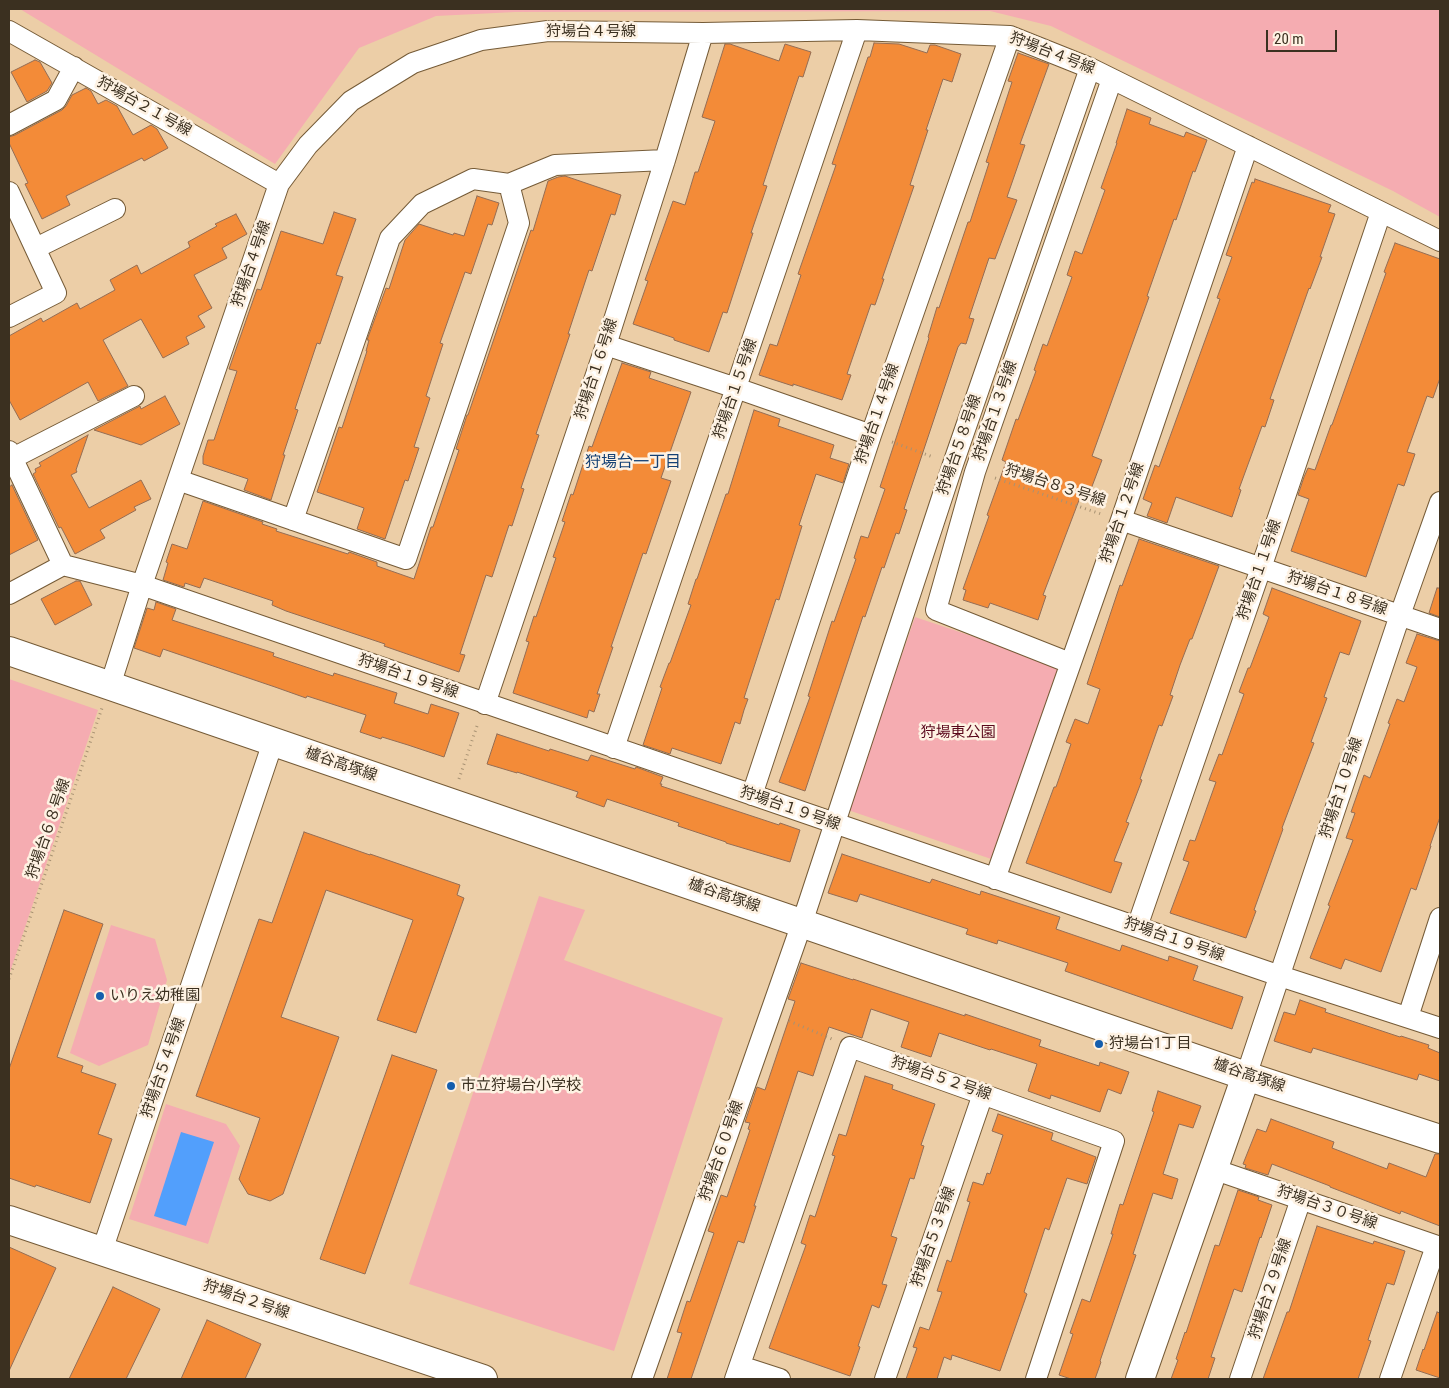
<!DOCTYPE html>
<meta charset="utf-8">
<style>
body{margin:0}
#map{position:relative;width:1449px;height:1388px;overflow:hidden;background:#eccea7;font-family:"Roboto Condensed",sans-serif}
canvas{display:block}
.frame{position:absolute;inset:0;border:10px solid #3b3020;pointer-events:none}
.scale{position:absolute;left:1266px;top:30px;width:71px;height:22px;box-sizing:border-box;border:2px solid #3b3020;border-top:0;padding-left:6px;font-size:15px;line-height:18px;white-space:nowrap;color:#3b3020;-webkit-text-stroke:4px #fef2e3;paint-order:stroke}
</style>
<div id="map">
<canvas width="1449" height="1388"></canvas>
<div class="frame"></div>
<div class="scale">20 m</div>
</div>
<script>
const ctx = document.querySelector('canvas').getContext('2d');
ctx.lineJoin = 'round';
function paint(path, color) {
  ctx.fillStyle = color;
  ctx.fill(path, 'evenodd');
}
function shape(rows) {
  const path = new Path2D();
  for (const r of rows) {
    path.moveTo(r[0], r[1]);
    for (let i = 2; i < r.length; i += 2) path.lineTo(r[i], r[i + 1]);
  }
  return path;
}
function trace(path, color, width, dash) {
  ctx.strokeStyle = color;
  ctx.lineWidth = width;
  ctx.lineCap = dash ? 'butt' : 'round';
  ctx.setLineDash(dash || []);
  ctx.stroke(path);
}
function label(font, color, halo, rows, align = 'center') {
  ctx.font = font + ' "Roboto Condensed","Noto Sans JP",sans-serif';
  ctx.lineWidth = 5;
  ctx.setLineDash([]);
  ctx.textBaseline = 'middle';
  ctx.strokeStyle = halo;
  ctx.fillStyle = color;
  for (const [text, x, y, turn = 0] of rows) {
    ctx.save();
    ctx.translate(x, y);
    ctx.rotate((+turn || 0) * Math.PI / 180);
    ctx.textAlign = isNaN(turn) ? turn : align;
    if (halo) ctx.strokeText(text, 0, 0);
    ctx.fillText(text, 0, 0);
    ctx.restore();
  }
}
const green = shape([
 [20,9,1440,9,1440,217,1393,191,1051,26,990,11,515,12,436,16,359,48,275,164],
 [915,617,1064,667,997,861,848,810],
 [9,679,98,710,9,975],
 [539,896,585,910,564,960,723,1018,614,1351,409,1284],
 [111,925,155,939,167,980,148,1045,99,1066,70,1053],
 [166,1104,226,1124,240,1146,208,1244,129,1219]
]);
const water = shape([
 [181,1132,214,1142,186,1226,154,1216]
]);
const building = shape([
 [874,43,899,44,927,53,930,45,935,45,961,54,952,82,943,79,926,130,928,130,910,185,914,186,882,279,884,279,875,305,871,304,847,374,851,375,842,400,793,384,793,386,759,375,770,344,777,346,801,275,798,274,836,165,832,164,868,57,870,57,874,43],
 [725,44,730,44,779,61,785,44,811,52,803,77,799,76,777,142,763,185,767,186,751,233,753,233,727,313,723,312,709,352,674,340,674,338,633,324,648,281,645,280,673,201,685,205,695,172,698,172,715,121,702,117,725,44],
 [1018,53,1049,64,1020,144,1025,145,1007,197,1017,200,995,259,989,258,969,318,974,319,966,344,961,343,958,347,904,509,907,510,899,534,896,533,884,568,882,567,865,617,863,616,805,791,779,782,810,697,808,696,832,621,834,622,856,559,854,558,861,536,868,538,885,489,880,487,929,338,928,337,937,307,939,308,968,222,970,222,989,163,986,162,1012,82,1008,81,1018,53],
 [35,60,40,62,52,83,47,91,27,102,11,72,35,60],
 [86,88,91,91,98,104,106,100,117,106,133,135,151,125,157,129,168,148,144,161,142,158,66,196,70,205,42,219,25,184,28,183,9,143,9,137,15,135,62,110,66,106,72,95,86,88],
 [1127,109,1151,118,1149,124,1184,137,1186,132,1207,140,1195,172,1193,171,1176,220,1174,219,1147,296,1149,297,1092,456,1102,460,1091,489,1084,487,1043,595,1046,596,1038,620,990,603,988,608,963,600,966,590,963,589,989,516,987,515,1006,462,1002,460,1016,419,1018,420,1036,371,1034,370,1043,344,1047,346,1072,277,1067,275,1075,251,1082,254,1105,190,1101,188,1117,143,1116,143,1127,109],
 [565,176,621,195,615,215,611,214,592,271,589,270,568,334,570,334,536,434,539,435,521,488,524,489,512,526,509,525,492,577,486,575,460,654,465,655,459,672,384,646,385,644,286,611,272,605,273,601,204,578,200,588,185,583,184,587,163,580,168,563,166,562,172,544,187,549,203,501,263,522,262,524,277,529,276,531,348,554,349,552,377,562,377,566,414,579,431,527,433,527,459,450,456,449,467,415,468,415,531,230,533,231,548,181,558,177,565,176],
 [1255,179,1331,205,1328,212,1335,214,1320,257,1322,257,1310,289,1309,288,1270,399,1274,400,1265,427,1262,426,1239,489,1241,490,1232,517,1176,497,1167,523,1147,516,1152,503,1143,499,1155,465,1159,467,1220,299,1217,298,1232,257,1226,255,1252,182,1254,183,1255,179],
 [477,196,499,203,492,225,488,224,471,274,465,272,440,343,443,344,426,396,430,398,414,447,419,448,408,481,405,480,385,539,357,529,364,508,317,492,339,427,342,428,367,351,366,351,369,340,367,340,386,288,389,289,405,240,419,224,453,235,454,233,464,236,477,196],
 [334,212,356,219,336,275,343,277,320,344,317,343,295,409,298,410,283,455,285,455,271,500,244,490,248,479,203,464,203,456,208,440,214,440,237,371,229,369,257,289,261,290,281,231,323,244,334,212],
 [236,214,247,234,222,248,227,258,194,275,212,308,198,316,205,327,186,337,189,344,163,358,141,319,103,340,128,386,98,401,88,382,20,420,9,400,9,336,41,318,43,322,77,303,80,309,115,290,110,280,137,265,141,274,190,247,188,242,217,226,215,224,236,214],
 [1395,243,1440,259,1440,378,1433,398,1427,396,1407,452,1415,454,1404,486,1398,484,1366,577,1291,551,1309,499,1298,495,1304,477,1308,468,1315,470,1331,425,1332,425,1386,273,1384,272,1395,243],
 [622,363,651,372,649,378,691,392,661,478,671,481,646,554,643,553,611,647,613,647,597,694,600,694,594,712,589,710,587,718,513,693,529,642,526,641,534,616,536,617,556,558,553,557,565,522,562,521,571,494,573,495,589,446,592,447,622,363],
 [165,396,180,424,141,445,94,430,140,406,141,409,165,396],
 [754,410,780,419,778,426,834,445,830,458,849,464,843,483,816,474,799,525,802,526,787,574,779,600,776,599,744,698,748,699,744,710,740,724,735,722,721,764,672,748,670,754,643,745,662,688,660,687,669,663,670,663,691,605,688,604,696,579,697,579,726,494,728,494,754,410],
 [88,435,76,470,77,472,71,475,89,508,141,480,151,499,134,507,136,510,100,530,105,538,75,554,61,527,59,528,33,474,36,472,35,469,41,466,39,463,88,435],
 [12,485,38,540,9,555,9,487,12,485],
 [1139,539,1219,566,1192,639,1190,639,1180,665,1170,695,1173,696,1162,726,1159,725,1140,779,1142,780,1126,822,1129,823,1114,861,1122,863,1111,893,1026,863,1054,787,1056,787,1071,744,1066,742,1075,719,1088,724,1100,689,1087,684,1120,585,1122,586,1139,539],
 [76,581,80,581,92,605,55,625,41,599,76,581],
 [1272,588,1361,621,1349,655,1340,652,1324,697,1327,698,1311,742,1314,743,1282,828,1283,829,1254,910,1256,911,1246,938,1170,913,1189,862,1183,860,1190,840,1195,841,1216,782,1209,780,1219,754,1222,755,1244,694,1239,692,1248,668,1250,668,1269,617,1263,614,1272,588],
 [1437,588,1440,588,1440,617,1429,613,1437,588],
 [156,602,176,609,172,620,274,653,273,656,333,676,334,673,397,693,394,703,428,714,431,704,459,713,444,757,408,745,382,737,381,739,360,732,366,715,307,696,306,698,275,687,163,649,160,657,134,648,147,608,154,610,156,602],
 [1417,634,1440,641,1440,817,1430,846,1431,846,1416,890,1411,888,1381,972,1345,959,1341,969,1310,958,1330,906,1328,905,1353,840,1346,838,1355,813,1351,812,1364,775,1370,778,1390,724,1388,723,1397,699,1404,702,1417,667,1406,663,1417,634],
 [497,734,549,751,550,749,588,761,591,755,635,769,636,767,663,777,660,784,662,784,661,786,779,825,780,823,800,830,790,862,726,843,726,842,678,826,679,823,607,799,604,807,576,797,578,792,517,772,517,773,487,764,497,734],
 [304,832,370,855,370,854,460,885,457,895,464,898,416,1033,377,1020,413,920,326,890,281,1017,339,1037,283,1194,270,1201,248,1194,239,1179,260,1118,196,1096,259,919,272,923,304,832],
 [842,854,930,883,932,879,980,895,981,891,1060,917,1056,929,1120,951,1122,945,1168,961,1169,956,1198,966,1193,980,1243,997,1232,1029,1065,971,1068,963,998,940,997,944,966,934,968,929,860,894,857,902,828,893,842,854],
 [64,910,103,924,57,1057,83,1066,81,1072,116,1084,98,1134,112,1139,90,1203,36,1185,35,1187,9,1178,9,1069,64,910],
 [801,963,853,980,853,979,965,1016,965,1014,1041,1040,1039,1046,1099,1066,1100,1062,1129,1072,1121,1094,1108,1089,1100,1112,1051,1095,1050,1099,1028,1091,1037,1064,991,1049,990,1050,939,1033,931,1057,901,1047,909,1022,871,1009,862,1038,829,1027,813,1076,798,1071,754,1206,756,1206,744,1243,738,1241,691,1379,667,1379,682,1333,677,1332,687,1301,690,1302,714,1233,708,1231,721,1195,727,1197,750,1130,748,1129,750,1123,745,1122,757,1087,765,1090,795,1001,788,999,801,963],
 [1300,1000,1326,1009,1325,1012,1400,1037,1401,1036,1429,1045,1428,1048,1440,1053,1440,1081,1419,1074,1417,1080,1313,1048,1311,1053,1274,1041,1284,1012,1295,1015,1300,1000],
 [392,1055,437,1070,365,1274,320,1259,392,1055],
 [865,1076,893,1085,892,1089,935,1104,921,1145,924,1146,914,1179,910,1178,891,1236,897,1238,882,1284,887,1285,879,1308,872,1305,858,1346,860,1347,850,1376,769,1348,806,1245,801,1243,810,1215,815,1217,835,1156,832,1155,839,1134,846,1136,865,1076],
 [1158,1091,1201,1106,1193,1128,1179,1124,1163,1174,1178,1179,1172,1199,1153,1193,1133,1254,1136,1255,1100,1361,1101,1362,1095,1379,1071,1379,1059,1375,1073,1334,1070,1333,1082,1299,1090,1302,1113,1234,1111,1234,1120,1204,1123,1205,1154,1112,1152,1111,1158,1091],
 [998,1114,1053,1133,1051,1140,1096,1157,1087,1184,1067,1178,1049,1230,1045,1228,1024,1292,1027,1294,1000,1371,952,1355,951,1360,944,1357,937,1379,906,1379,917,1348,913,1347,920,1327,929,1330,942,1292,937,1291,947,1260,951,1262,970,1202,967,1201,973,1182,983,1185,987,1173,990,1174,1003,1135,992,1131,998,1114],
 [1271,1119,1334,1142,1332,1148,1387,1169,1389,1163,1426,1177,1435,1154,1440,1154,1440,1226,1401,1211,1400,1214,1330,1187,1330,1186,1272,1164,1268,1175,1245,1168,1246,1165,1243,1164,1257,1129,1266,1132,1271,1119],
 [1238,1190,1259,1197,1258,1200,1272,1205,1261,1238,1260,1237,1242,1292,1234,1289,1211,1357,1215,1358,1208,1379,1171,1379,1178,1360,1176,1359,1185,1332,1186,1333,1215,1245,1219,1246,1238,1190],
 [1317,1226,1373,1244,1374,1241,1405,1251,1394,1285,1387,1283,1368,1340,1371,1341,1358,1379,1263,1379,1287,1312,1289,1312,1317,1226],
 [9,1247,56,1268,9,1371,9,1247],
 [113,1287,160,1309,126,1379,69,1379,113,1287],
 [1437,1312,1440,1313,1440,1378,1416,1370,1423,1349,1424,1350,1437,1312],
 [207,1320,261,1344,245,1379,181,1379,207,1320]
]);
const path = shape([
 [892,442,933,457],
 [995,478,1101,514],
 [459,779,478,723],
 [9,979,102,708],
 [789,1021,832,1039]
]);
const street = shape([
 [9,31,279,184],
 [9,125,56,100,74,67],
 [9,192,56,293,9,317],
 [36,248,115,209],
 [606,345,736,388,871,435],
 [9,451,63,565,142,585,1137,927,1280,976,1440,1028],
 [9,460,134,396],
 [178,480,406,559,519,223,509,184],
 [293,520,390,238,422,204,473,179,509,184,555,165,665,160],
 [1121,520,1440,629],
 [9,594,63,565],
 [1070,663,936,610,975,472,1112,79],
 [110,686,142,585,279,184,308,145,351,101,413,63,481,40,548,31,703,33,857,30,1010,36,1090,68,1440,241],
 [485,704,606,345,665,160,703,33],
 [614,748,857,30],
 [752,795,871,435,1010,36],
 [995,879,1121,520,1248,146],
 [1137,927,1261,568,1381,212],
 [1408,1017,1440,918],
 [1246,1076,1400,615,1440,502],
 [1213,1169,1440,1247],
 [102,1251,273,742],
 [740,1366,780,1379],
 [642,1379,802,923,953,464,1090,68],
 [735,1379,850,1047,1114,1141,1036,1379],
 [885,1379,983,1094],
 [1240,1379,1301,1199],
 [1390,1379,1436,1246]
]);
const secondary = shape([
 [9,651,1246,1076,1440,1139],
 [9,1220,483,1379],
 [1140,1379,1246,1076]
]);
const markers = [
 [100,996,5,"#155ead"],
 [1099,1044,5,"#155ead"],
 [451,1086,5,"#155ead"]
];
const streetNames = [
 ["狩場台４号線",591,32],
 ["狩場台４号線",1052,54,21],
 ["狩場台２１号線",144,107,29],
 ["狩場台４号線",252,264,-71],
 ["狩場台１６号線",597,369,-72],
 ["狩場台１５号線",736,389,-71],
 ["狩場台１３号線",996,411,-71],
 ["狩場台１４号線",878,414,-71],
 ["狩場台５８号線",960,445,-71],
 ["狩場台８３号線",1055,486,18],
 ["狩場台１２号線",1123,513,-71],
 ["狩場台１１号線",1260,570,-71],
 ["狩場台１８号線",1337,594,19],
 ["狩場台１９号線",408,677,19],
 ["櫨谷高塚線",341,765,19],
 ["狩場台１０号線",1342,788,-72],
 ["狩場台１９号線",790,809,19],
 ["狩場台６８号線",49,829,-71],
 ["櫨谷高塚線",724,896,19],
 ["狩場台１９号線",1174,940,19],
 ["狩場台５４号線",164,1068,-71],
 ["櫨谷高塚線",1249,1076,19],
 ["狩場台５２号線",941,1079,19],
 ["狩場台６０号線",722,1151,-71],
 ["狩場台３０号線",1327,1208,19],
 ["狩場台５３号線",934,1237,-71],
 ["狩場台２９号線",1271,1289,-72],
 ["狩場台２号線",246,1300,19]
];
const parkNames = [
 ["狩場東公園",958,733]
];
const poiNames = [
 ["いりえ幼稚園",110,996],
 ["狩場台1丁目",1109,1044],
 ["市立狩場台小学校",461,1086]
];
const neighbourhoodNames = [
 ["狩場台一丁目",633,463]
];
paint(green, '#f5acb1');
paint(water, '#529ffc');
paint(building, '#f38b38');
trace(building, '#946d54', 1);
trace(street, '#755b37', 22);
trace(secondary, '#755b37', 30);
trace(path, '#a89273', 3, [1, 4]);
trace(street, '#fff', 20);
trace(secondary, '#fff', 28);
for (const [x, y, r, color] of markers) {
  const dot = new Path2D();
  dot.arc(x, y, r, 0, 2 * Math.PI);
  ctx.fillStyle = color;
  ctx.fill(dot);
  trace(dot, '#fef2e3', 2);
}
label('15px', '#3b3020', '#fef2e3', streetNames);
label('15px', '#5a081c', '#fef2e3', parkNames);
label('15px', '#3b3020', '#fef2e3', poiNames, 'left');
label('16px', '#154175', '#fef2e3', neighbourhoodNames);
</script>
